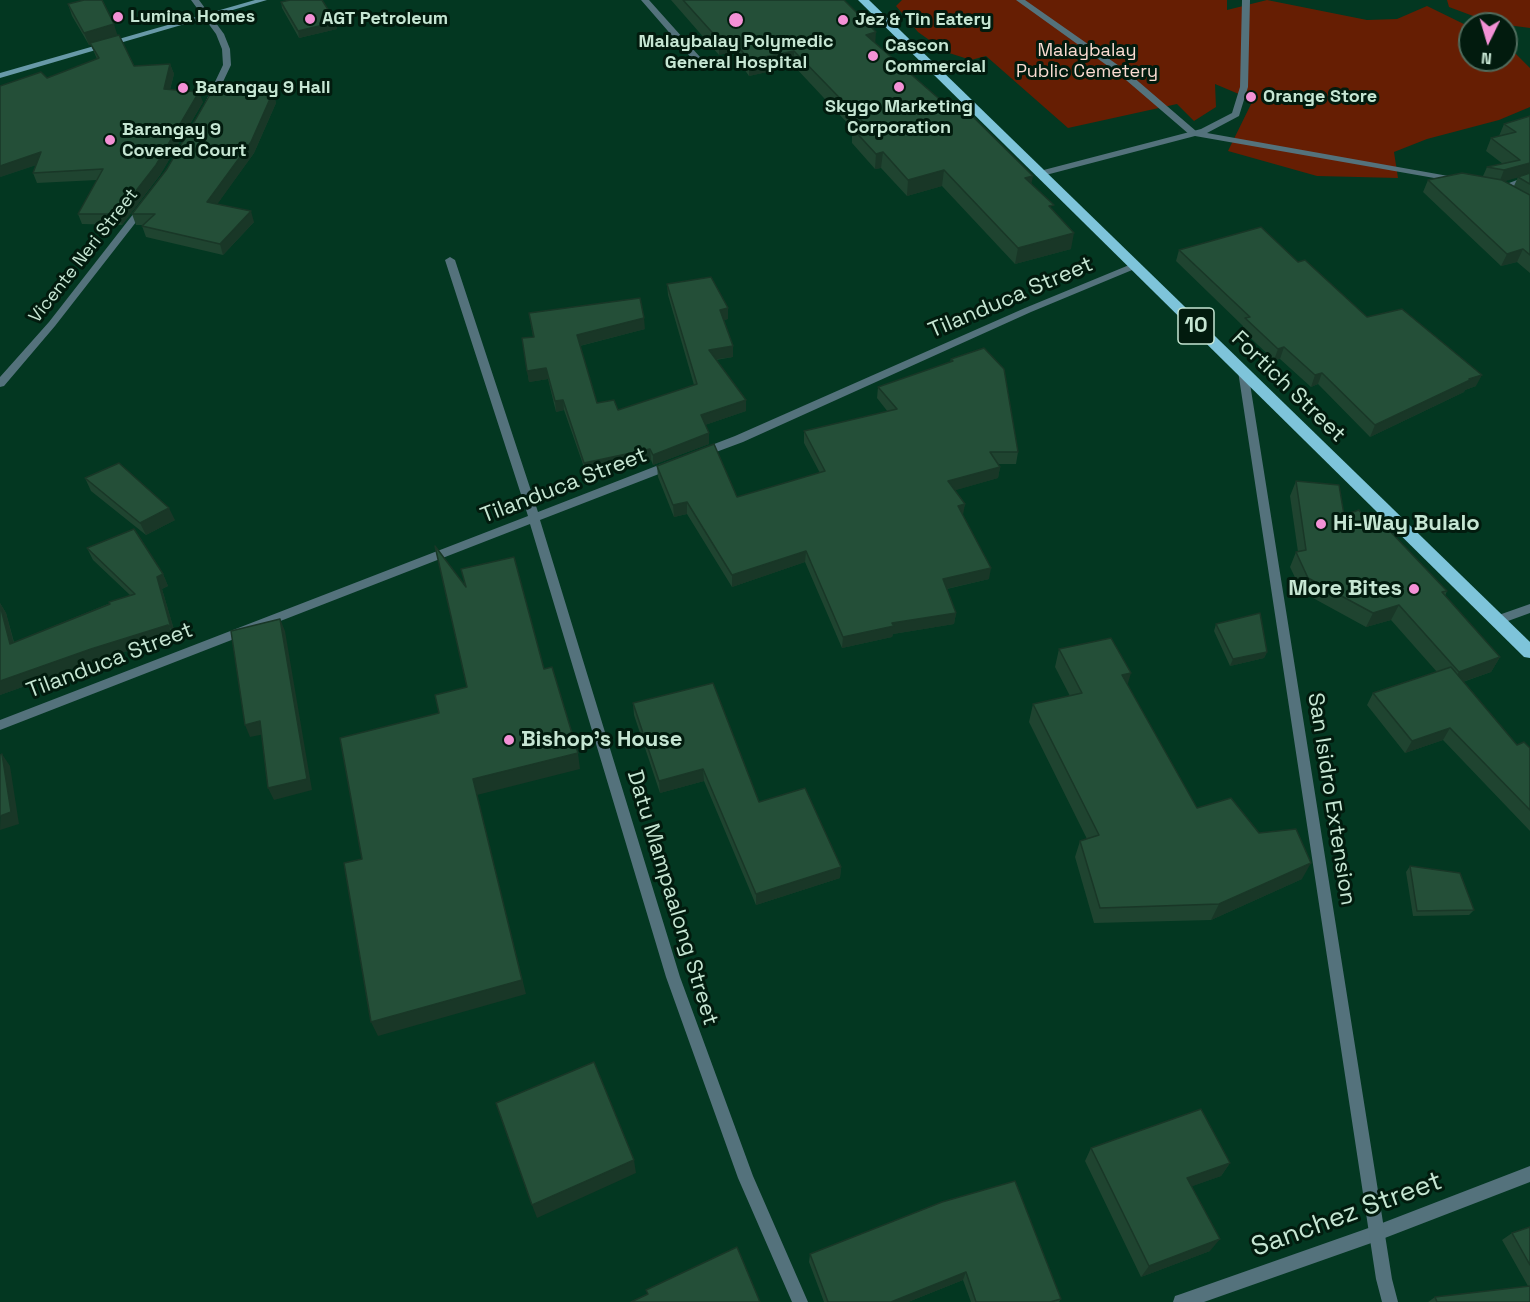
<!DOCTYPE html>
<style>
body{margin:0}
#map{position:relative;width:1530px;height:1302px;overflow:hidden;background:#033721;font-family:"Space Grotesk",sans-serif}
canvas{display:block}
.north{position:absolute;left:1458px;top:12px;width:60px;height:60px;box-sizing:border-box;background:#021b0e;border:2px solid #506c5d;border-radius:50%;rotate:185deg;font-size:16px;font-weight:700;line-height:24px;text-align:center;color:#c6e6d3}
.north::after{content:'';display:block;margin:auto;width:21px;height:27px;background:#f391d6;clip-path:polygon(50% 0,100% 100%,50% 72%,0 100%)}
</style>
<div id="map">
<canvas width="1530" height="1302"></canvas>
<div class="north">N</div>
</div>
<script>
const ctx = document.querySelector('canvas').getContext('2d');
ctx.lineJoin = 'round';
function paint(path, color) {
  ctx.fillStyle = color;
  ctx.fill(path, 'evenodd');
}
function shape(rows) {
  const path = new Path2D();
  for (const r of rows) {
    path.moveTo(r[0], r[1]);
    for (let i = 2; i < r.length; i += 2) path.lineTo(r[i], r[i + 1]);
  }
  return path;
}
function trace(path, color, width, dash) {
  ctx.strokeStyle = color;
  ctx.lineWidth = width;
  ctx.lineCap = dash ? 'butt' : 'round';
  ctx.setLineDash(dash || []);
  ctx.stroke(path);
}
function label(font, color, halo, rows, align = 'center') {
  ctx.font = font + ' "Space Grotesk",sans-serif';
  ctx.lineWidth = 6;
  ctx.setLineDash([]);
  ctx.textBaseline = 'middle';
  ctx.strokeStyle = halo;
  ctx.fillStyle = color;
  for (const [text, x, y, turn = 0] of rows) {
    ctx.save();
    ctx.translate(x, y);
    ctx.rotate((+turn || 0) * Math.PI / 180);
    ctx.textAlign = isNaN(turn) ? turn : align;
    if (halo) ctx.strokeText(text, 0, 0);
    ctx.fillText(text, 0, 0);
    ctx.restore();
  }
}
const green = shape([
 [902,0,1227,0,1227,10,1267,0,1367,20,1397,19,1427,6,1470,27,1470,60,1506,60,1506,48,1516,54,1530,68,1530,107,1499,120,1427,139,1394,152,1398,178,1317,176,1228,151,1253,100,1215,84,1216,107,1194,121,1177,104,1068,128,986,56,971,60,946,52,918,32,896,6],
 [1447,0,1530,0,1530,28,1492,23,1449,7]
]);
const service = shape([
 [1016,0,1025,0,1125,70,1196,131,1196,135,1190,135,1119,74,1016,0]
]);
const minor = shape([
 [191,0,199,0,224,34,230,49,231,65,212,105,208,108,204,105,223,65,222,49,216,34,191,0],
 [641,0,649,0,700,57,700,61,694,61,641,0],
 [1242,0,1250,0,1248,87,1239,116,1207,133,1454,177,1458,180,1457,182,1195,136,1042,176,1036,176,1036,172,1201,129,1232,113,1240,87,1242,0],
 [1530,175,1530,181,1500,191,1496,188,1530,175],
 [144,203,149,206,147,208,55,326,4,386,0,387,0,377,49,322,141,204,144,203],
 [450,257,455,260,538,512,669,461,673,460,678,464,677,467,540,520,680,977,753,1176,808,1302,792,1302,738,1178,666,977,530,524,0,730,0,720,528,516,445,260,450,257],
 [1134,263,1139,266,1137,268,1031,312,743,442,700,458,695,454,696,451,735,436,1025,308,1134,263],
 [1530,604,1530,613,1497,625,1491,620,1493,617,1530,604],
 [1530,1166,1530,1182,1377,1241,1204,1302,1173,1302,1175,1296,1181,1294,1377,1225,1530,1166]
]);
const tertiary = shape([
 [1243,368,1248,371,1392,1279,1398,1302,1382,1302,1376,1279,1238,371,1243,368]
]);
const secondary = shape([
 [255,0,267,0,0,78,0,73,255,0]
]);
const trunk = shape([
 [858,0,869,0,1530,642,1530,658,1524,657,858,0]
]);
const trees = [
 [958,21]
];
const wall = shape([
 [671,0,844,0,875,43,1031,184,1053,210,1071,249,1015,264,942,186,907,196,881,168,875,169,852,143,852,128,794,66,749,76,732,52,719,55],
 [281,2,336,22,337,29,299,38,282,8],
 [68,4,118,35,134,66,170,64,174,74,170,90,203,102,160,175,122,225,82,224,78,214,97,180,37,183,33,173,36,165,0,177,47,78,97,59,91,45,89,45,72,16],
 [273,92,276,103,254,153,217,204,254,222,223,255,146,237,142,226,143,225,136,225,132,214],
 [1530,116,1530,273,1517,262,1501,266,1423,192,1428,180,1483,176,1487,167,1503,164,1486,151,1491,138,1499,136,1504,124],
 [1518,177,1514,186,1504,181],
 [1179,250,1298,262,1367,317,1476,386,1465,390,1464,392,1370,437,1318,384,1311,387,1280,359,1274,360,1242,330,1243,326,1176,261],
 [667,284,728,308,728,319,724,320,733,346,733,357,716,360,746,400,746,411,705,425,709,444,653,465,651,460,586,473,564,410,556,412,548,379,529,382,522,338,533,337,529,313,645,329,580,346,597,403,618,410,694,385,668,295],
 [951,359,1018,452,1016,464,998,464,1000,467,998,478,955,490,965,504,962,515,989,579,947,589,956,613,954,624,893,634,892,637,842,648,805,562,732,587,687,514,674,517,658,477,657,466,737,497,820,473,804,443,804,431,888,412,877,398,878,387,950,362],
 [85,478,175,520,146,535,91,491],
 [1296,481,1344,515,1374,531,1447,591,1445,596,1500,657,1491,672,1463,682,1517,745,1530,748,1530,831,1443,740,1405,753,1367,705,1373,693,1437,672,1391,620,1366,627,1302,592,1290,567,1296,552,1298,552,1290,496],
 [87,548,163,574,168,586,162,589,177,640,174,637,98,660,0,695,0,603,6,613,14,642,130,595,93,560],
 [1216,624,1267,652,1264,658,1230,666,1214,631],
 [1059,649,1127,684,1197,808,1259,833,1302,879,1211,920,1094,923,1075,857,1080,841,1087,839,1029,722,1033,704,1070,696,1055,667],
 [633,703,841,867,840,878,756,905,704,781,660,793,634,715],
 [1410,866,1474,910,1469,915,1413,916,1406,872],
 [1091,1148,1230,1163,1221,1176,1192,1186,1210,1251,1141,1277,1085,1161],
 [1015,1181,1061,1299,1059,1302,971,1302,963,1280,908,1302,824,1302,809,1262,810,1254],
 [1530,1227,1530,1302,1428,1302,1435,1297,1528,1286,1502,1240,1512,1233]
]);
const shadedWall = shape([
 [336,22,337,29,299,38,298,31],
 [114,24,118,37,89,45,84,33],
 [876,32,875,47,866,35],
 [731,37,732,52,719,55,719,40],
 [794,51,794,66,749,76,749,60],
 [170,64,174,74,167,99,164,89],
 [199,92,203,102,160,175,122,225,118,214],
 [273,92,276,103,254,153,211,213,207,202],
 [41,152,45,162,0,177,0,166],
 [883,152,881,168,875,169,876,154],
 [1530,163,1530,174,1499,183,1504,170],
 [944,170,942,186,907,196,908,180],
 [1033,176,1030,191,1025,178],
 [251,211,254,222,223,255,220,244],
 [1074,233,1071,249,1015,264,1018,248],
 [1523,249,1517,262,1501,266,1507,254],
 [728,308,728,319,721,321,720,310],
 [644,318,645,329,579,346,577,335],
 [733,346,733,357,710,360,709,350],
 [1284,347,1280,359,1274,360,1278,349],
 [546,368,548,379,529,382,527,371],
 [1322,373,1318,384,1311,387,1315,375],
 [1482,375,1476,386,1465,390,1464,392,1370,437,1375,425,1469,379],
 [563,400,564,410,556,412,555,401],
 [746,400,746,411,702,426,701,415],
 [709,433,709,444,653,465,653,455],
 [650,449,651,460,586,473,584,463],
 [1000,467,998,478,946,493,948,481],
 [687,502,687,514,674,517,673,505],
 [965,504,963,515,956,518,958,506],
 [169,508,175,520,146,535,140,523],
 [806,551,805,562,732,587,732,575],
 [991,568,989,579,941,590,943,579],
 [163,574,168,586,162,589,177,640,171,628,157,577],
 [0,603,6,613,17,656,10,644],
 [1399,605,1391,620,1366,627,1373,613],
 [956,613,954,624,893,634,892,637,842,648,843,637,892,623],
 [280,619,285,631,312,790,274,800,268,788],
 [168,625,174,637,98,660,0,695,0,681,91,649],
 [1267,652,1264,658,1230,666,1233,659],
 [1500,657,1491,672,1450,686,1459,672],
 [1131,673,1126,690,1122,675],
 [260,721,265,734,250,737,245,725],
 [1450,728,1443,740,1405,753,1412,741],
 [578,753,580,769,477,795,526,994,378,1036,371,1022,473,779],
 [2,754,10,766,19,824,0,830],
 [703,769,704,781,660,793,659,781],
 [1311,863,1302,879,1211,920,1219,904],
 [841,867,840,878,756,905,756,894],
 [634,1160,636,1173,537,1218,532,1205],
 [1230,1163,1221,1176,1179,1191,1187,1178],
 [1220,1239,1210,1251,1141,1277,1149,1266],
 [966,1272,963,1280,908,1302,891,1302]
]);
const building = shape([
 [84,0,102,0,114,24,84,33,68,4,84,0],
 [290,0,322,0,336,22,298,31,281,2,290,0],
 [683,0,844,0,876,32,866,35,945,104,957,101,1033,176,1025,178,1054,205,1049,206,1074,233,1018,248,944,170,908,180,883,152,876,154,852,128,865,124,794,51,749,60,731,37,719,40,683,0],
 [119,35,134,66,170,64,164,89,199,92,156,165,118,214,78,214,103,169,33,173,41,152,0,166,0,86,41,72,47,78,99,58,90,43,119,35],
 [212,91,273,92,251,142,207,202,251,211,220,244,142,226,155,214,132,214,167,169,212,91],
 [1530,116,1530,163,1504,170,1487,167,1520,160,1491,138,1516,132,1504,124,1530,116],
 [1462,173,1502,180,1530,195,1530,255,1523,249,1507,254,1428,180,1462,173],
 [1530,173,1530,184,1518,177,1530,173],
 [1261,227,1298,262,1305,260,1367,317,1402,309,1482,375,1469,379,1470,380,1375,425,1322,373,1315,375,1284,347,1278,349,1245,318,1250,317,1179,250,1261,227],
 [711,277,728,308,720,310,733,346,709,350,746,400,701,415,709,433,653,455,650,449,584,463,563,400,555,401,546,368,527,371,522,338,534,337,529,313,640,298,644,318,577,335,597,403,614,400,618,410,697,384,667,284,711,277],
 [984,348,1004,369,1018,452,990,452,1000,467,948,481,965,504,958,506,991,568,943,579,956,613,892,623,894,626,843,637,806,551,732,575,687,502,673,505,657,466,714,444,737,497,825,471,804,431,897,409,878,387,953,361,951,359,984,348],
 [119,463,169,508,140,523,85,478,119,463],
 [1296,481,1339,485,1344,515,1359,510,1374,531,1387,528,1447,591,1442,592,1500,657,1459,672,1399,605,1373,613,1308,578,1296,552,1306,550,1296,481],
 [134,529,163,574,157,577,171,628,168,625,91,649,0,681,0,605,10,644,110,604,109,602,135,594,87,548,134,529],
 [435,546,466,587,461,569,514,557,544,669,552,667,578,753,473,779,522,980,371,1022,344,863,362,859,340,738,439,713,435,695,467,687,435,546],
 [1260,613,1267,652,1233,659,1216,624,1260,613],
 [280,619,307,779,268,788,260,721,245,725,231,631,280,619],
 [1111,638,1131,673,1122,675,1197,808,1231,798,1259,833,1296,829,1311,863,1219,904,1100,908,1080,841,1099,835,1033,704,1082,693,1059,649,1111,638],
 [1451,667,1517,745,1524,742,1530,748,1530,810,1450,728,1412,741,1373,693,1451,667],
 [713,683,759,802,805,788,841,867,756,894,703,769,659,781,633,703,713,683],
 [2,754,11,812,0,816,0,755,2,754],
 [1410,866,1460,873,1474,910,1417,911,1410,866],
 [594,1062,634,1160,532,1205,496,1103,594,1062],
 [1201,1109,1230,1163,1187,1178,1220,1239,1149,1266,1091,1148,1201,1109],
 [1015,1181,1061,1299,1050,1302,976,1302,966,1272,891,1302,828,1302,810,1254,942,1202,1015,1181],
 [1530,1227,1530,1265,1512,1233,1530,1227],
 [737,1247,760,1302,631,1302,648,1294,646,1290,737,1247],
 [1530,1286,1530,1302,1437,1302,1435,1297,1530,1286]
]);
const markers = [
 [118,17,6,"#f391d6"],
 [310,19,6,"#f391d6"],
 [736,20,8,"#f391d6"],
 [843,20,6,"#f391d6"],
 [873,56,6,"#f391d6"],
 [899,87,6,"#f391d6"],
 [183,88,6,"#f391d6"],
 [1251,97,6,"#f391d6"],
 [110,140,6,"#f391d6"],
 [1321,524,6,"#f391d6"],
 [1414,589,6,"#f391d6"],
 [509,740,6,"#f391d6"]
];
const farPoinames = [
 ["Lumina Homes",130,17],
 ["AGT Petroleum",322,19],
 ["Jez & Tin Eatery",855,20],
 ["Malaybalay Polymedic",736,42,"center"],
 ["General Hospital",736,63,"center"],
 ["Cascon",885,46],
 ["Commercial",885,67],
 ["Barangay 9 Hall",195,88],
 ["Orange Store",1263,97],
 ["Skygo Marketing",899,107,"center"],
 ["Corporation",899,128,"center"],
 ["Barangay 9",122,130],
 ["Covered Court",122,151]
];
const farParknames = [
 ["Malaybalay",1087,51],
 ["Public Cemetery",1087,72]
];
const farStreetnames = [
 ["Vicente Neri Street",84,256,-52]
];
const shields = [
 [1196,326,36]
];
const shieldNames = [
 ["10",1196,326]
];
const streetNames = [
 ["Tilanduca Street",1011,298,-23],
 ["Fortich Street",1288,387,44],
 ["Tilanduca Street",564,486,-21],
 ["Tilanduca Street",110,661,-21],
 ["San Isidro Extension",1331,799,81],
 ["Datu Mampaalong Street",672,898,73]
];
const poiNames = [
 ["Hi-Way Bulalo",1333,524],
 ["More Bites",1402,589,"right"],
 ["Bishop's House",521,740]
];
const nearStreetnames = [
 ["Sanchez Street",1347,1215,-20]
];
paint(green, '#661e03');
paint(service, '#54727c');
paint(minor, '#54727c');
paint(tertiary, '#54727c');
paint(secondary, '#6899a8');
paint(trunk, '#7ec4da');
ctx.fillStyle = '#8b9282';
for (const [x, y] of trees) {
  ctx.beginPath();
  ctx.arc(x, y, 6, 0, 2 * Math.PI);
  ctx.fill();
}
paint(wall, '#1f4430');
paint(shadedWall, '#193727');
paint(building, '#244f38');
trace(building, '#193727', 1.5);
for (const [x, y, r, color] of markers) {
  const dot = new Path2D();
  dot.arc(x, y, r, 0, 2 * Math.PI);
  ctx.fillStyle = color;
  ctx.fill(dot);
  trace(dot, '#021b0e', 2);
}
label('bold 18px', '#c6e6d3', '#021b0e', farPoinames, 'left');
label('18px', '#fbdcd2', '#021b0e', farParknames);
label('18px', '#c6e6d3', '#021b0e', farStreetnames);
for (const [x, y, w] of shields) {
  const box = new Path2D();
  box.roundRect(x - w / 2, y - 18, w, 36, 4.5);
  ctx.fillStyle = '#021b0e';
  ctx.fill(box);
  trace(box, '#c6e6d3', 1.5);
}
label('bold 21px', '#c6e6d3', null, shieldNames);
label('22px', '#c6e6d3', '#021b0e', streetNames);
label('bold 22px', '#c6e6d3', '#021b0e', poiNames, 'left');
label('27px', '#c6e6d3', '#021b0e', nearStreetnames);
</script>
